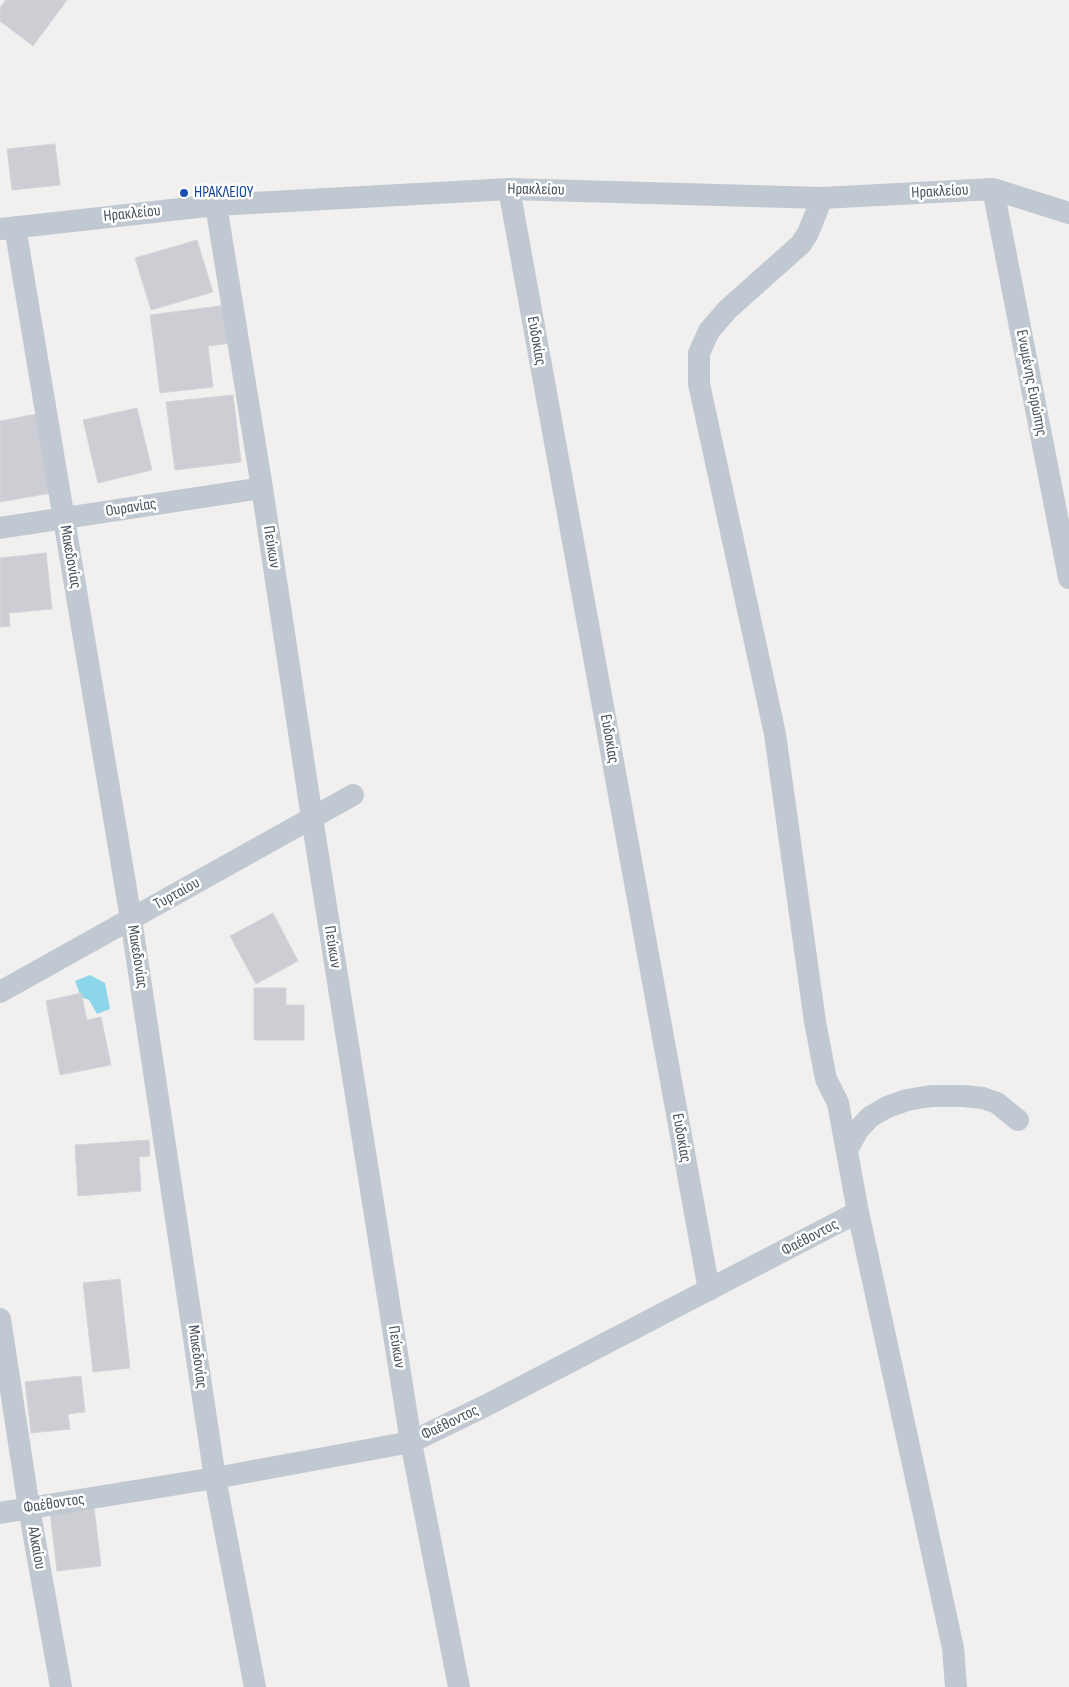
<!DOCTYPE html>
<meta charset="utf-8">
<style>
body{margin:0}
canvas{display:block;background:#f2efef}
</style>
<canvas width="1069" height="1687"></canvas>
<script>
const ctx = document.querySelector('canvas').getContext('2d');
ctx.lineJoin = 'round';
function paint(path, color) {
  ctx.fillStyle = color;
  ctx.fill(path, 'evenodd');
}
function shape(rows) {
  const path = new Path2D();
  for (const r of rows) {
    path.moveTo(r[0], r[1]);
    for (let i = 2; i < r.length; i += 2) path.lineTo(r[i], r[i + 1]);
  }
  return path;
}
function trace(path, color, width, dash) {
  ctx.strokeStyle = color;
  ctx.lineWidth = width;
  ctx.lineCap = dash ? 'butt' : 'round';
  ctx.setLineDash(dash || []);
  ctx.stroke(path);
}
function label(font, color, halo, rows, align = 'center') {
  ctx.font = font + ' "Sofia Sans Condensed",sans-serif';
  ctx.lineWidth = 5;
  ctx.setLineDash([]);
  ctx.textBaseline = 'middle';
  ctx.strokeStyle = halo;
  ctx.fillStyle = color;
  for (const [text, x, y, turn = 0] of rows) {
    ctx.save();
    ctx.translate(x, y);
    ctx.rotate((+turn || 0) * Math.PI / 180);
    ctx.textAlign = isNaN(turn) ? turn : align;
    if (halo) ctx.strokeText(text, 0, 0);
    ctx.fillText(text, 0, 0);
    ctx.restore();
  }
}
const water = shape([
 [90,975,105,983,110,1009,97,1014,89,1000,81,997,75,981]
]);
const building = shape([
 [6,0,67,0,33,46,0,21,0,8,6,0],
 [55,144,60,185,12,190,7,149,55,144],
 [197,240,213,292,151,310,135,258,197,240],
 [227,305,232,343,208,346,213,387,160,393,150,315,227,305],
 [233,395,241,462,175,470,166,402,233,395],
 [137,408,152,470,98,483,83,420,137,408],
 [37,414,51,493,0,502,0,421,37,414],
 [46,553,52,609,9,613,10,626,0,627,0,558,46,553],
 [273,913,298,961,256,984,230,936,273,913],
 [254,988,286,988,286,1005,304,1005,304,1040,254,1040,254,988],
 [81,993,87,1020,101,1017,111,1065,60,1075,46,1001,81,993],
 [149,1140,150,1156,139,1157,141,1191,78,1196,75,1145,149,1140],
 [120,1279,130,1368,93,1372,83,1283,120,1279],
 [81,1376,85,1412,68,1414,70,1429,31,1433,25,1382,81,1376],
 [94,1507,101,1566,57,1571,50,1512,94,1507]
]);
const street = shape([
 [509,189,709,1290],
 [993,189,1069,578],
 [822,198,808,233,801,244,727,310,709,331,699,353,699,384,775,734,815,1022,826,1079,838,1103,858,1212,953,1648,956,1687],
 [216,205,262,488,312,818,411,1442,459,1687],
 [15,227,131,919,215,1478,255,1687],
 [1,229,216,205,509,189,822,198,993,189,1069,213],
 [0,528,262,488],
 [0,992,353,795],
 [847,1150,858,1130,870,1117,887,1107,907,1100,931,1096,964,1096,983,1098,997,1103,1018,1120],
 [0,1319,29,1508,61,1687],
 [0,1513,215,1478,411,1442,485,1406,858,1212]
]);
const markers = [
 [184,193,5,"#1a4fb4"]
];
const streetNames = [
 ["Ηρακλείου",536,190,1],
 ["Ηρακλείου",940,192,-3],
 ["Ηρακλείου",132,214,-6],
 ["Ευδοκίας",536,341,80],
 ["Ενωμένης Ευρώπης",1031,383,79],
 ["Ουρανίας",131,508,-9],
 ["Πεύκων",271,547,81],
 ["Μακεδονίας",70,557,80],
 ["Ευδοκίας",609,739,80],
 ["Τυρταίου",177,894,-29],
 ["Πεύκων",332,947,81],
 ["Μακεδονίας",137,957,81],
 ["Ευδοκίας",681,1138,80],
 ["Φαέθοντος",810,1238,-28],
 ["Πεύκων",396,1347,81],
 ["Μακεδονίας",197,1357,82],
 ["Φαέθοντος",450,1423,-26],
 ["Φαέθοντος",54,1504,-9],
 ["Αλκαίου",36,1548,80]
];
const transitNames = [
 ["ΗΡΑΚΛΕΙΟΥ",194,193]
];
paint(water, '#8dd6ea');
paint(building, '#ccced4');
trace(building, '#d3d5da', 1);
trace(street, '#c0c9d1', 22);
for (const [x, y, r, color] of markers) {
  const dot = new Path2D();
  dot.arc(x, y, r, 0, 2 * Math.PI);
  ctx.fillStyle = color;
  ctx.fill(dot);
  trace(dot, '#fff', 2);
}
label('16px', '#48525c', '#fff', streetNames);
label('16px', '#164399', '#fff', transitNames, 'left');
</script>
